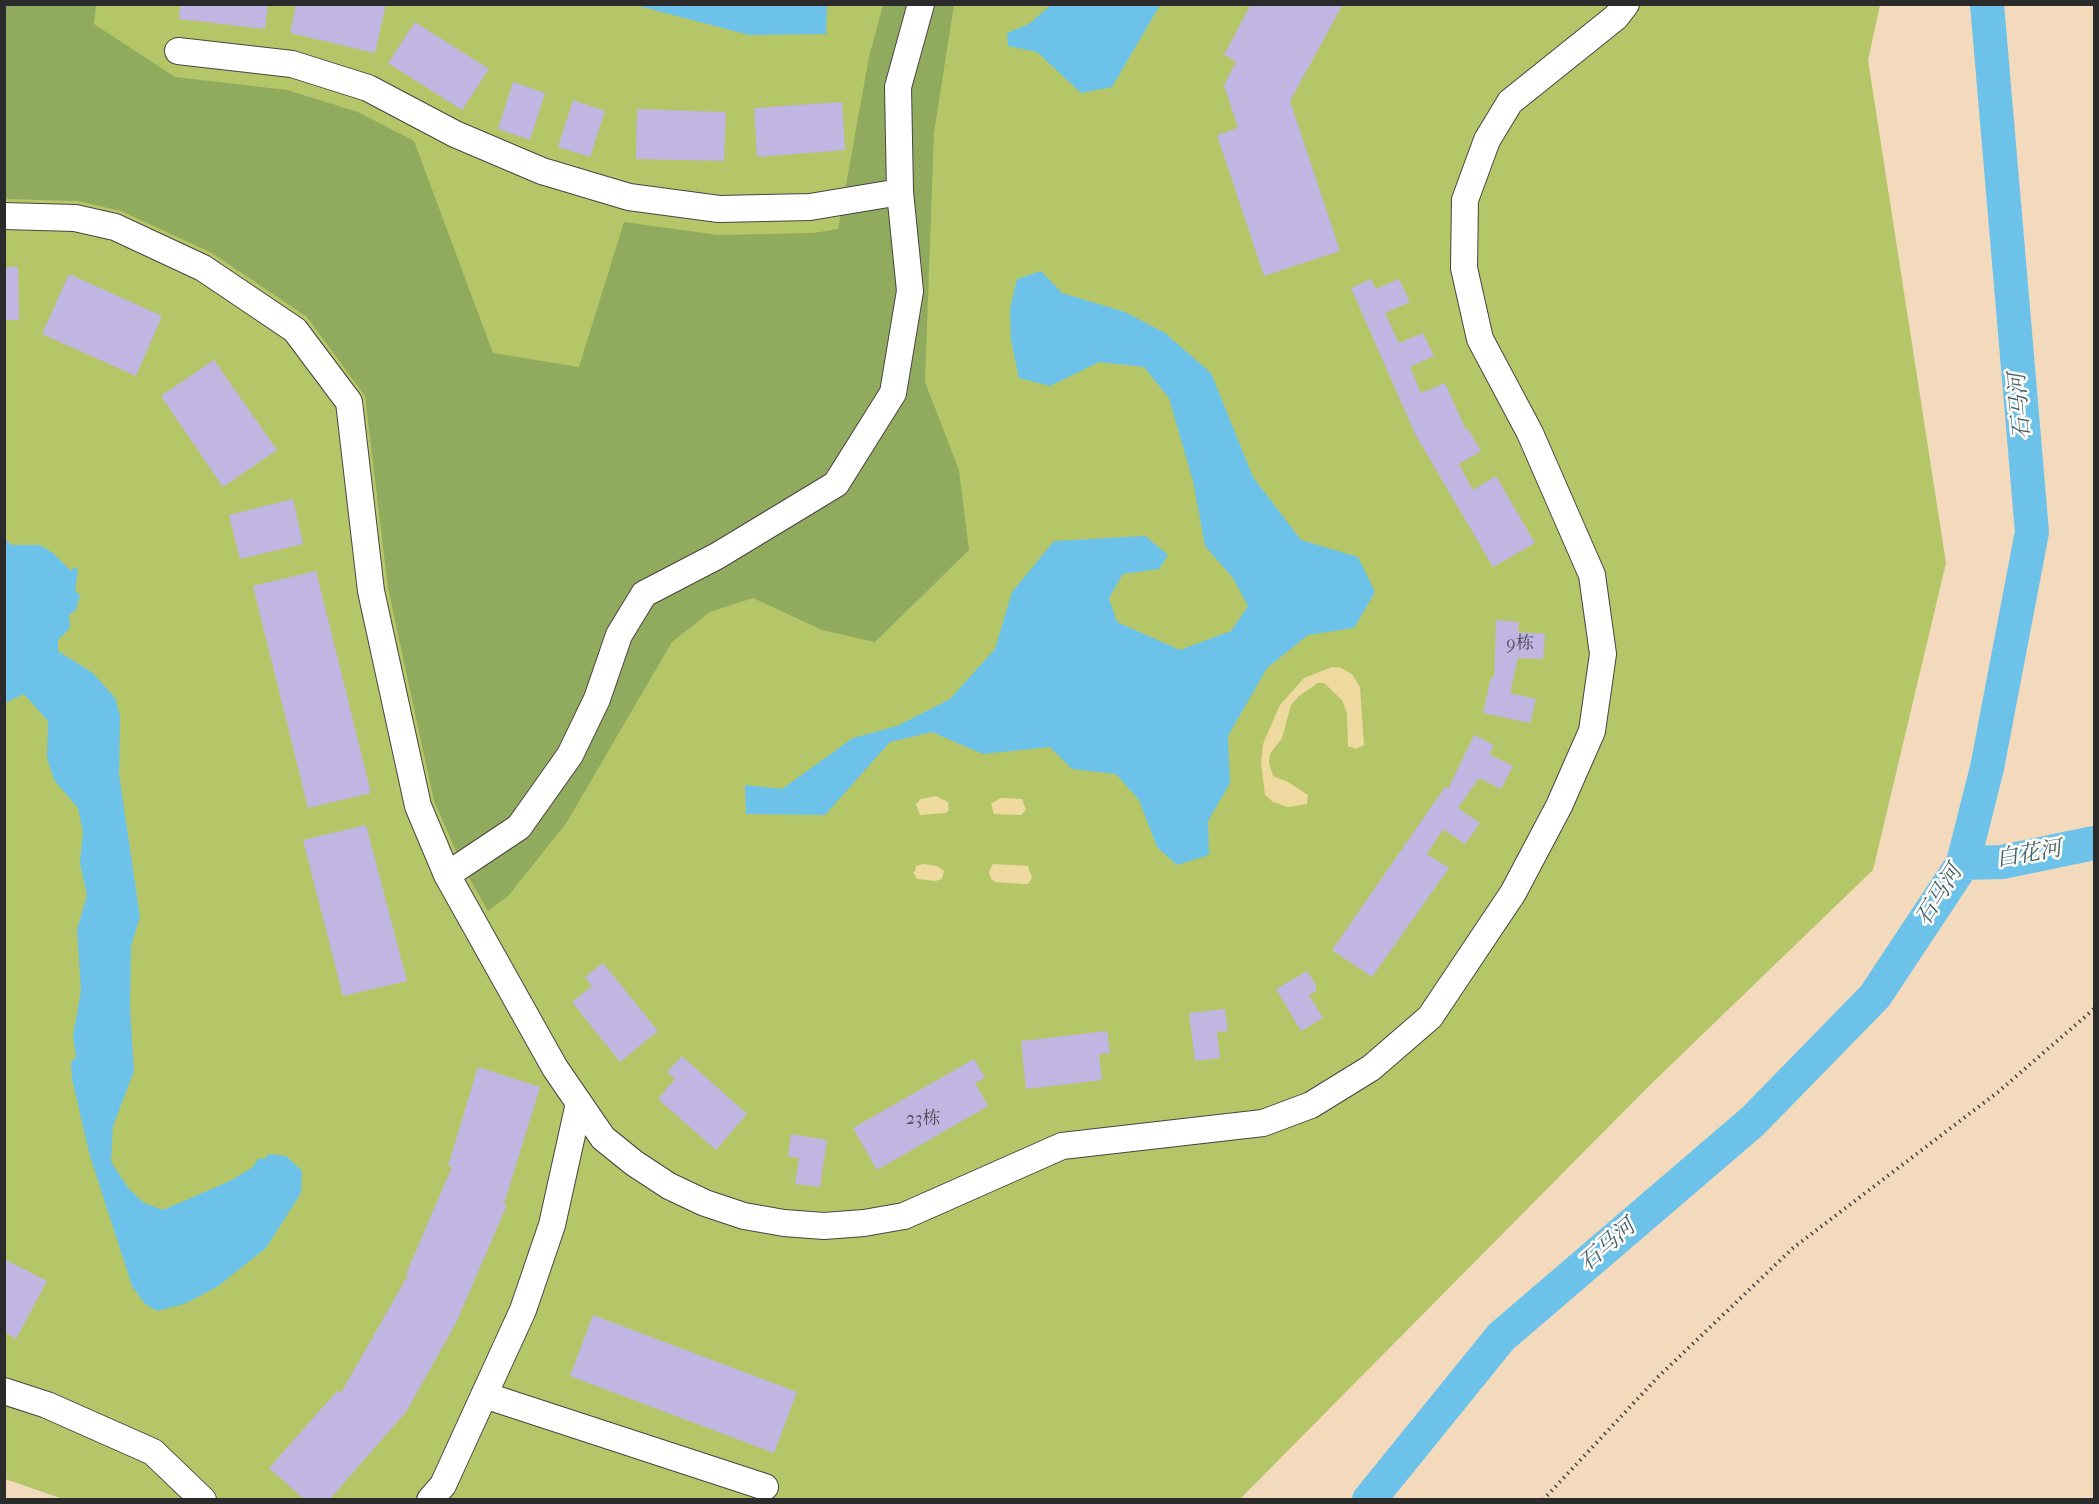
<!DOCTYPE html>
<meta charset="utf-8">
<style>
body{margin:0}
#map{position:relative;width:2099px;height:1504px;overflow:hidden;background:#f4dabd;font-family:"IM FELL French Canon",serif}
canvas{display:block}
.frame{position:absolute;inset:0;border:6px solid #2b2b2b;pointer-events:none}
</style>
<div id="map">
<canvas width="2099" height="1504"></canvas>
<div class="frame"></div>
</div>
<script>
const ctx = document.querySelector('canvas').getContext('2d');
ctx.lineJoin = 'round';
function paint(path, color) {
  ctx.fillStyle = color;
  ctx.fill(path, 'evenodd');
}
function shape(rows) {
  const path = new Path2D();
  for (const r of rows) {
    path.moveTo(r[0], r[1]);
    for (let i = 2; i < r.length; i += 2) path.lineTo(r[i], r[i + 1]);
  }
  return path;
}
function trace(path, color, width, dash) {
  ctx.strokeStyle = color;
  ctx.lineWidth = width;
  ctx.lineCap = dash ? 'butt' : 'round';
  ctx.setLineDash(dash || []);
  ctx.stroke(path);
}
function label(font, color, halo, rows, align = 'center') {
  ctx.font = font + ' "IM FELL French Canon","Noto Serif SC",serif';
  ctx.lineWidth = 5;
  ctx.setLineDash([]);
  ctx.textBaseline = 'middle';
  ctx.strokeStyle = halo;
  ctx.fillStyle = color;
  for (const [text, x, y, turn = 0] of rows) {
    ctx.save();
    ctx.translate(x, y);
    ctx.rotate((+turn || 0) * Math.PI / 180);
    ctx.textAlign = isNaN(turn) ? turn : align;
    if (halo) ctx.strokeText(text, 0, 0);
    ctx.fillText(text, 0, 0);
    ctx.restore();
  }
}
const green = shape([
 [5,5,1880,5,1868,60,1946,563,1873,870,1649,1086,1240,1499,66,1500,5,1479]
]);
const forest = shape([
 [5,5,96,5,94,24,175,77,287,90,358,112,414,141,493,353,579,367,624,222,718,235,813,233,838,229,869,57,883,5,954,5,934,132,925,382,959,470,969,550,875,642,822,630,753,598,710,612,672,642,567,822,509,895,488,911,463,867,434,801,388,588,365,396,307,317,212,253,121,211,78,201,5,199]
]);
const sand = shape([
 [1332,667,1341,668,1352,674,1360,687,1364,745,1356,749,1348,746,1347,713,1342,700,1324,683,1318,683,1299,696,1291,705,1282,738,1270,754,1269,763,1273,776,1288,782,1308,795,1307,804,1288,807,1273,802,1265,795,1261,763,1263,744,1280,705,1304,678],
 [936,796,948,802,949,810,946,813,920,815,916,804,921,799],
 [1000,798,1022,799,1026,810,1021,815,994,814,991,804],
 [923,864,937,866,944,871,942,879,936,881,917,879,913,872,915,872,916,866],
 [993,864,1028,866,1032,878,1028,884,1023,884,996,882,991,879,989,872]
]);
const water = shape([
 [635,5,827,5,826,34,749,35],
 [1051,5,1051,4,1160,5,1112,87,1081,93,1037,52,1008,46,1007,33,1029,24],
 [1041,271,1062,293,1125,312,1165,333,1211,373,1253,477,1301,540,1358,557,1375,592,1354,628,1308,635,1267,668,1228,736,1230,783,1208,821,1209,855,1177,865,1157,847,1139,800,1116,774,1072,769,1050,747,983,754,932,732,890,742,825,815,746,814,745,785,782,789,853,738,897,726,950,699,995,649,1012,592,1054,541,1145,536,1168,555,1159,569,1123,574,1109,598,1117,622,1180,650,1231,631,1248,606,1233,578,1205,546,1193,481,1169,398,1144,367,1099,362,1050,386,1019,378,1011,340,1010,309,1017,279],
 [5,539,11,545,40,545,53,553,71,571,74,567,78,570,75,591,80,595,76,610,69,615,70,628,58,640,58,651,93,673,115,698,120,715,119,774,140,917,131,946,130,1009,134,1071,113,1126,111,1162,129,1189,144,1203,163,1210,230,1181,253,1167,259,1158,266,1159,268,1154,286,1156,302,1171,301,1193,266,1248,217,1287,184,1304,157,1311,145,1304,132,1286,90,1156,72,1079,71,1062,76,1057,73,1035,81,991,77,930,87,895,80,863,83,832,78,808,54,780,47,758,48,721,24,694,5,703]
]);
const river = shape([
 [1963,863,2002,862,2094,843],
 [1369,1500,1501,1337,1753,1121,1875,996,1963,863,1987,768,2032,532,1987,4]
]);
const building = shape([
 [180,4,268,4,265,29,179,19],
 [296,4,386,4,375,53,290,33],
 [1251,4,1343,4,1290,101,1340,251,1264,276,1217,135,1238,128,1224,85,1236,62,1224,55],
 [415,22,489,69,462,110,388,63],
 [513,82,545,93,530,140,498,129],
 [573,100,605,111,590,157,558,147],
 [842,102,845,150,757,157,754,108],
 [637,109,726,112,724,161,636,159],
 [4,267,18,267,19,320,4,320],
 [69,274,162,316,136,376,42,334],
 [1371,279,1376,289,1399,279,1410,302,1385,313,1399,343,1423,333,1434,356,1410,367,1421,393,1445,383,1466,430,1468,429,1481,451,1459,464,1473,490,1496,476,1535,543,1493,567,1415,434,1351,288],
 [214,360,277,450,223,487,161,396],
 [293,499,303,544,240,559,229,515],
 [316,571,371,793,308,808,253,586],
 [1496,620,1519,622,1518,632,1545,634,1543,659,1518,658,1510,693,1536,699,1530,723,1483,713,1491,677,1494,678],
 [1474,735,1494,745,1489,754,1513,766,1501,789,1479,778,1458,808,1480,823,1465,844,1443,829,1427,854,1449,868,1372,977,1332,950,1445,787,1448,789],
 [366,825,407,981,343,996,303,840],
 [603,963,658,1031,620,1062,572,1002,592,986,585,977],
 [1307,971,1316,985,1316,991,1309,995,1323,1018,1301,1031,1276,989],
 [1225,1009,1228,1031,1217,1032,1220,1058,1195,1061,1189,1013],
 [1107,1031,1110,1053,1099,1054,1102,1080,1026,1089,1021,1041],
 [682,1056,747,1114,716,1150,658,1099,675,1079,667,1072],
 [974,1059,985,1078,975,1083,988,1106,877,1170,853,1128],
 [478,1067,540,1087,504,1204,507,1205,456,1323,406,1412,329,1500,305,1500,269,1468,338,1390,341,1393,408,1275,406,1274,452,1167,448,1166],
 [791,1134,827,1140,820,1187,795,1184,799,1158,788,1156],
 [4,1259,47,1281,16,1339,4,1332],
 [593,1315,797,1392,774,1453,570,1376]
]);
const path = shape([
 [1543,1500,1658,1377,1793,1248,1998,1092,2094,1009]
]);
const minor = shape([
 [178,51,292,64,368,88,455,134,542,171,629,197,719,209,810,207,900,192],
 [4,216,75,218,115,227,203,268,295,330,349,402,371,591,418,806,447,875,555,1068,603,1138,634,1163,669,1186,705,1203,744,1216,784,1223,824,1226,864,1223,904,1216,1062,1146,1263,1123,1311,1105,1371,1068,1430,1017,1513,893,1559,806,1592,731,1603,654,1592,575,1530,433,1480,339,1464,268,1465,200,1487,140,1510,102,1616,17,1626,4],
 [447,875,519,827,570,755,597,699,619,635,644,594,717,556,836,484,893,393,910,291,900,192,898,87,921,4],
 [4,1391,47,1405,153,1452,203,1500],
 [484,1395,765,1487],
 [430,1500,443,1485,523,1310,552,1225,579,1103]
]);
const numberNames = [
 ["9栋",1520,645],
 ["23栋",923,1120]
];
const waterNames = [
 ["石马河",2021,406,-95],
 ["白花河",2029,855,-10],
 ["石马河",1940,896,-58],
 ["石马河",1608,1246,-41]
];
paint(green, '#b5c669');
paint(forest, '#90ab5d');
paint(sand, '#eeda9e');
paint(water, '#6dc2ea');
trace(river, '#6dc2ea', 34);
paint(building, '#c0b6e1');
trace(minor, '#494541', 28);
trace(path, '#494541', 4, [1.5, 4.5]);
trace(minor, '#fff', 26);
label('18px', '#504e58', null, numberNames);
label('italic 22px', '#42606e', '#fdfcf7', waterNames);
</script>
